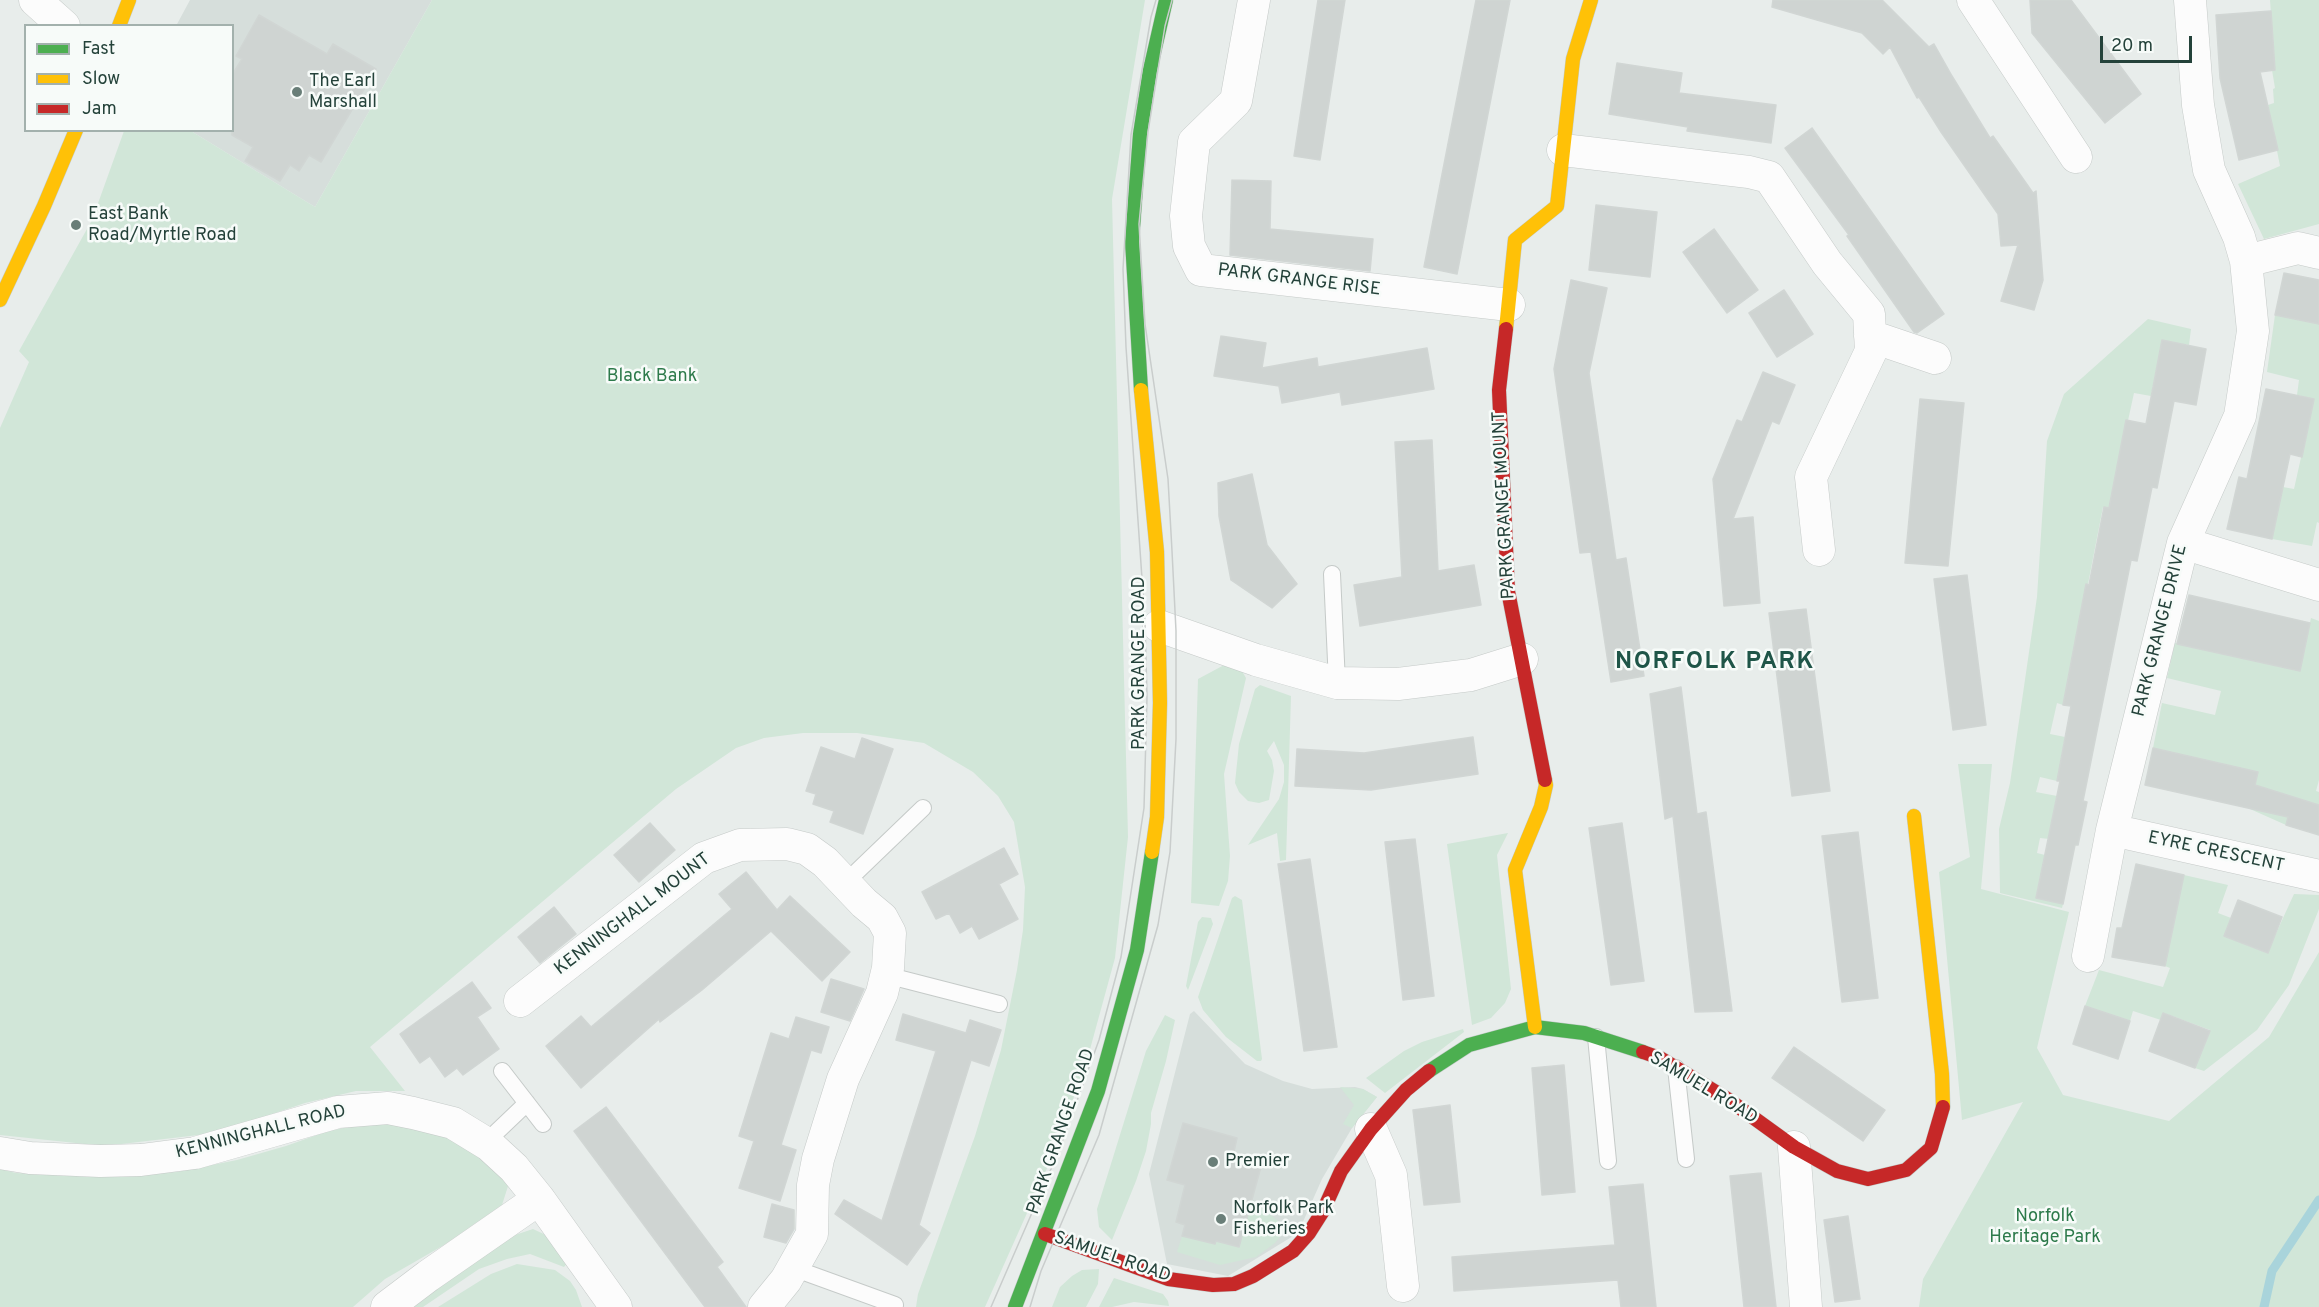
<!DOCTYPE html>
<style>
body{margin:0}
#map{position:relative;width:2319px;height:1307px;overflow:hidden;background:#e8edeb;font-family:Overpass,sans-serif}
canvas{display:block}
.legend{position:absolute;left:24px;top:24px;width:210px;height:108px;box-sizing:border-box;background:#f7fbf9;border:2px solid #a3b1ad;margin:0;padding:8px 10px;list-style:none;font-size:18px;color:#24423a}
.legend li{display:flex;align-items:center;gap:12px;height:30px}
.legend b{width:30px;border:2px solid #a3b1ad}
.scale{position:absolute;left:2100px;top:36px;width:92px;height:27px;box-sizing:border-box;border:3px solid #24423a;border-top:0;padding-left:8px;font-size:18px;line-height:21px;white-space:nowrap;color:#24423a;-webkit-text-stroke:4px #f7fbf9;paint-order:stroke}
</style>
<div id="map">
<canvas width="2319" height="1307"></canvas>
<ul class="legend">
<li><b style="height:8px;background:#4caf50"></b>Fast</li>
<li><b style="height:8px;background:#ffc107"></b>Slow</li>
<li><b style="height:8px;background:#c62828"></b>Jam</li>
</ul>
<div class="scale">20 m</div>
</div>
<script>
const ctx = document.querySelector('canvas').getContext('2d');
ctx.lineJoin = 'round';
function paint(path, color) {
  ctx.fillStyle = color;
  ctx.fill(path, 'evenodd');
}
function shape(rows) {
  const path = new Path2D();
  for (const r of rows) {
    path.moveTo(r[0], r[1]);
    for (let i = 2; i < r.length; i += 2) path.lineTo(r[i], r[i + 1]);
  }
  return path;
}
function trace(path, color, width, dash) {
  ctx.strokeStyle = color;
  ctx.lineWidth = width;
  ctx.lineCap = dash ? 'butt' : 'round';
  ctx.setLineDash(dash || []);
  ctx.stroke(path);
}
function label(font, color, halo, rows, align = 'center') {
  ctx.font = font + ' Overpass,sans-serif';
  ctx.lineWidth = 5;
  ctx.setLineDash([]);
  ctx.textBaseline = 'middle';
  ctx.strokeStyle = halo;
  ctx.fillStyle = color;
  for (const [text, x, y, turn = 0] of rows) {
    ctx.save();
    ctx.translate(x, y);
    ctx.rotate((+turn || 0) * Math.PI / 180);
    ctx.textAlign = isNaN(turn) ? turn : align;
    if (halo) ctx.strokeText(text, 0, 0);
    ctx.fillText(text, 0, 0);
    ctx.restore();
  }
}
const built = shape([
 [190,0,432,0,315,207,191,131,232,130,232,26,176,26],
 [1194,1011,1245,1064,1283,1081,1312,1089,1355,1087,1363,1089,1377,1097,1352,1128,1322,1179,1298,1233,1228,1276,1167,1264,1149,1174,1190,1014]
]);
const green = shape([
 [432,0,1145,0,1112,199,1128,837,1115,958,1089,1053,1057,1146,985,1307,916,1307,918,1294,975,1136,1001,1050,1017,970,1023,930,1025,887,1014,822,998,796,973,772,924,743,857,733,803,733,764,738,736,748,676,789,370,1047,405,1091,356,1091,305,1103,216,1133,104,1146,0,1135,0,428,29,362,19,351,92,220,124,131,191,131,315,207],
 [2270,0,2319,0,2319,224,2264,239,2238,184,2280,166,2268,105,2274,103,2273,89,2275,88,2272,70,2275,70],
 [2275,315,2319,324,2319,523,2317,522,2312,546,2272,539,2283,487,2294,489,2314,399,2297,395,2299,380,2267,372],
 [2148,319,2191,329,2189,345,2162,341,2151,396,2134,393,2109,508,2103,507,2088,584,2086,584,2063,705,2057,703,2050,734,2065,737,2057,781,2040,777,2036,792,2057,796,2049,839,2040,838,2037,853,2045,855,2036,897,2063,904,2062,908,2000,893,1999,829,2010,783,2037,597,2047,441,2064,394],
 [2311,618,2319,621,2319,780,2316,791,2319,792,2319,805,2294,798,2286,825,2250,809,2258,772,2153,748,2162,703,2215,715,2221,691,2167,678,2175,643,2232,656,2246,630,2241,658,2300,671],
 [1226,664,1242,671,1246,678,1224,774,1230,856,1228,881,1219,906,1191,903,1198,679],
 [1260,685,1291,696,1286,860,1280,861,1277,833,1248,845,1279,799,1284,782,1284,765,1274,741,1267,751,1272,760,1274,771,1269,800,1259,803,1248,801,1239,792,1235,783,1239,744,1255,689],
 [1958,764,1992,764,1981,889,2069,912,2037,1048,2063,1095,2169,1121,2269,1037,2319,952,2319,1307,1919,1307,1923,1279,2023,1102,1962,1120,1939,872,1970,857],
 [1508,833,1497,855,1511,989,1505,1003,1491,1018,1472,1025,1447,844],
 [2184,875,2228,885,2218,913,2231,918,2224,936,2267,953,2294,894,2319,895,2319,909,2289,985,2257,1030,2204,1071,2195,1068,2210,1030,2164,1013,2161,1020,2133,1011,2130,1021,2085,1006,2099,970,2163,987,2170,968,2165,966],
 [1235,896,1242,900,1262,1059,1261,1061,1257,1061,1226,1037,1203,1010,1198,997,1232,898],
 [1202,917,1211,918,1213,924,1188,990,1186,986,1198,922],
 [1165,1015,1175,1020,1166,1061,1151,1113,1151,1124,1146,1151,1136,1181,1112,1240,1099,1227,1097,1209,1146,1051],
 [1463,1029,1464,1032,1385,1093,1366,1078,1404,1051,1422,1042],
 [1340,1087,1363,1089,1377,1097,1352,1128,1343,1124,1354,1105],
 [365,1124,398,1124,432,1132,464,1144,484,1156,509,1183,502,1205,444,1245,385,1279,353,1307,0,1307,0,1169,16,1173,97,1177,177,1172,237,1160,286,1146,328,1131],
 [1252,1200,1287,1228,1275,1243,1256,1257,1220,1265,1177,1252,1182,1236,1215,1244,1216,1241,1239,1247],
 [533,1229,550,1237,568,1262,564,1267,530,1254,507,1259,479,1269,423,1307,406,1307,512,1236],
 [517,1264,555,1270,570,1281,576,1290,582,1307,438,1307,491,1274],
 [1099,1269,1098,1284,1086,1307,1052,1307,1060,1287,1072,1276,1082,1270],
 [1114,1278,1163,1294,1168,1301,1169,1306,1134,1302,1112,1307,1099,1307]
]);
const stream = shape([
 [2264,1307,2272,1271,2319,1200]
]);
const building = shape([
 [1318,0,1345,0,1320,160,1294,156,1318,0],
 [1476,0,1510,0,1457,274,1424,267,1476,0],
 [1773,0,1882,0,1929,47,1934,44,1952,76,1990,138,1993,136,2033,193,2036,191,2043,280,2034,310,2001,301,2018,245,2001,246,1998,214,1941,132,1919,97,1917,98,1890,47,1883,54,1862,33,1772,7,1773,0],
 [2030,0,2071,0,2141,94,2105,123,2032,33,2030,0],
 [2271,11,2275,70,2260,72,2278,150,2239,160,2220,78,2216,15,2271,11],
 [259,15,327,54,333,44,376,69,321,162,309,155,299,171,290,165,280,181,245,161,253,147,232,135,232,75,242,59,236,56,259,15],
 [1617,63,1682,73,1679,93,1776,105,1771,143,1687,131,1688,127,1609,114,1617,63],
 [1812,128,1944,314,1917,333,1914,332,1847,236,1849,235,1785,148,1812,128],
 [1232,180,1271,181,1270,229,1373,239,1370,271,1230,255,1232,180],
 [1596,205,1657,212,1650,277,1589,270,1596,205],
 [1714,229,1758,290,1727,313,1683,252,1714,229],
 [2284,273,2319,280,2319,324,2275,315,2284,273],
 [1571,280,1607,288,1589,373,1616,560,1626,558,1644,676,1611,682,1591,552,1580,553,1554,369,1571,280],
 [1784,290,1813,334,1777,357,1749,313,1784,290],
 [1221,336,1266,343,1262,368,1317,358,1318,367,1427,348,1434,389,1342,405,1340,392,1282,403,1279,386,1214,376,1221,336],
 [2162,340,2206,349,2196,405,2174,401,2157,488,2152,487,2137,561,2131,560,2083,801,2087,802,2078,845,2075,845,2063,904,2036,898,2060,781,2057,781,2071,706,2063,705,2086,584,2089,585,2104,507,2109,508,2126,420,2146,424,2162,340],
 [1763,372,1795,385,1779,424,1772,421,1733,519,1753,517,1760,603,1724,606,1713,479,1737,420,1742,422,1763,372],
 [2266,389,2314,399,2302,457,2290,454,2272,539,2227,529,2239,477,2247,479,2266,389],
 [1920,399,1964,403,1948,566,1905,563,1920,399],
 [1432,440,1438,571,1474,565,1481,605,1360,626,1354,585,1402,577,1395,442,1432,440],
 [1252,474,1267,545,1297,584,1272,608,1231,580,1219,516,1218,483,1252,474],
 [1967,575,1986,725,1953,730,1934,579,1967,575],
 [2189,595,2310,623,2300,671,2177,644,2189,595],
 [1806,609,1830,791,1792,796,1769,613,1806,609],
 [1681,687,1697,814,1706,812,1732,1011,1695,1012,1673,816,1665,819,1650,694,1681,687],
 [1473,737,1478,774,1371,790,1295,786,1297,749,1364,753,1473,737],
 [862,738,893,749,863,834,830,822,834,811,813,804,816,794,806,791,821,747,855,759,862,738],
 [2153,748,2258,772,2255,785,2319,805,2319,835,2286,825,2288,817,2145,785,2153,748],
 [650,823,675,850,639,882,614,855,650,823],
 [1622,823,1644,981,1611,985,1589,828,1622,823],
 [1858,832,1878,998,1842,1002,1822,836,1858,832],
 [1415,839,1434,996,1403,1000,1385,842,1415,839],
 [1004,848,1018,874,999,884,1018,919,979,939,972,926,960,933,949,913,936,919,922,892,1004,848],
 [1310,859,1337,1047,1304,1051,1278,864,1310,859],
 [2136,864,2184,875,2165,966,2112,957,2117,928,2122,928,2136,864],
 [746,872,777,910,790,896,850,952,822,981,771,931,702,990,660,1022,659,1019,581,1088,546,1046,581,1016,591,1027,732,909,719,894,746,872],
 [2238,900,2282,917,2268,953,2224,936,2238,900],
 [554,907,576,934,540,963,518,937,554,907],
 [831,979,864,989,850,1021,821,1012,831,979],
 [472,982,491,1008,477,1017,499,1049,463,1075,457,1068,445,1077,430,1056,420,1063,400,1034,472,982],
 [2085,1006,2130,1021,2118,1059,2073,1044,2085,1006],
 [2163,1013,2210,1031,2195,1068,2149,1051,2163,1013],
 [903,1014,966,1033,970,1020,1001,1030,989,1066,971,1060,919,1225,930,1233,907,1265,835,1214,844,1200,882,1221,936,1051,896,1040,903,1014],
 [796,1017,829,1027,821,1053,811,1050,781,1145,796,1150,780,1201,739,1188,754,1141,739,1136,771,1033,789,1039,796,1017],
 [1794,1047,1885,1110,1863,1141,1772,1078,1794,1047],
 [1564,1065,1575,1192,1542,1195,1532,1068,1564,1065],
 [1450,1105,1460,1202,1424,1205,1413,1110,1450,1105],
 [606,1107,723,1262,717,1267,746,1307,705,1307,574,1131,606,1107],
 [1183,1123,1237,1138,1233,1156,1262,1163,1239,1247,1216,1241,1215,1244,1182,1236,1185,1225,1176,1222,1185,1185,1167,1180,1183,1123],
 [1761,1173,1776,1307,1744,1307,1730,1176,1761,1173],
 [1643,1184,1656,1307,1621,1307,1618,1280,1454,1291,1452,1257,1615,1245,1609,1187,1643,1184],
 [772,1204,794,1210,794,1229,786,1243,764,1237,772,1204],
 [1848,1216,1860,1299,1835,1302,1824,1220,1848,1216]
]);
const lane = shape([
 [1332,574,1337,683],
 [846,882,923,808],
 [886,975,999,1004],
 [1596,1037,1608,1161],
 [1676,1068,1686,1159],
 [502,1071,543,1124],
 [485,1143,527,1103],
 [793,1268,895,1305]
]);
const street = shape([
 [35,0,64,26],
 [1254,0,1236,101,1194,142,1186,216,1189,246,1201,270,1509,305],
 [1973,0,2076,157],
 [1563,150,1749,172,1769,177,1827,263,1869,314,1871,351,1811,477,1819,550],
 [2246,261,2298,248,2319,253],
 [1870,336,1935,358],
 [2183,543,2319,585],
 [1159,626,1256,660,1337,683,1398,684,1471,675,1522,659],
 [2112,830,2319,876],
 [2088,956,2112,830,2183,543,2240,416,2253,331,2246,261,2239,237,2209,170,2198,105,2190,0],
 [520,1001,704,858,740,845,787,844,807,849,825,862,864,903,882,918,890,933,888,968,882,993,843,1079,818,1159,813,1185,812,1234,786,1280,764,1307],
 [1371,1129,1391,1175,1403,1286],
 [1794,1147,1806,1307],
 [0,1153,30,1158,100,1161,141,1160,195,1153,338,1112,388,1108,413,1113,453,1123,489,1145,514,1168,539,1199,616,1307],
 [387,1307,428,1276,539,1199]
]);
const fast = shape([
 [1141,390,1132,241,1140,134,1150,70,1166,0],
 [1429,1071,1469,1045,1535,1027,1584,1033,1643,1052],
 [1015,1307,1098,1091,1137,950,1152,852]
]);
const slow = shape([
 [119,26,129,0],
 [0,300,44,206,76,130],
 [1506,329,1515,240,1557,206,1573,59,1591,0],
 [1141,390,1157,552,1160,703,1157,817,1152,852],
 [1914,816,1942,1074,1943,1107],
 [1535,1027,1515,870,1541,807,1546,785,1545,780]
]);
const jam = shape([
 [1506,329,1499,390,1508,591,1545,780],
 [1643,1052,1660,1058,1729,1100,1794,1147,1837,1171,1868,1179,1906,1170,1931,1148,1943,1107],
 [1045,1234,1168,1279,1213,1285,1234,1284,1253,1276,1293,1251,1309,1233,1323,1211,1341,1171,1371,1129,1406,1090,1429,1071]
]);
const tram = shape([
 [991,1307,1058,1153,1099,1040,1121,957,1144,808,1147,697,1145,622,1126,347,1123,269,1131,135,1151,17,1156,0],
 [1030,1307,1041,1271,1099,1135,1158,925,1170,852,1176,739,1176,631,1172,551,1168,479,1145,324,1139,224,1148,132,1165,26,1172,0]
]);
const markers = [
 [297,92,6,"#697e78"],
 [76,225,6,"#697e78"],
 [1213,1162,6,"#697e78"],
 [1221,1219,6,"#697e78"]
];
const poiNames = [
 ["The Earl",309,82],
 ["Marshall",309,103],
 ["East Bank",88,215],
 ["Road/Myrtle Road",88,236],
 ["Premier",1225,1162],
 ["Norfolk Park",1233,1209],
 ["Fisheries",1233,1230]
];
const streetNames = [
 ["PARK GRANGE RISE",1299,281,7],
 ["PARK GRANGE MOUNT",1505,505,-93],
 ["PARK GRANGE DRIVE",2161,631,-76],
 ["PARK GRANGE ROAD",1140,663,-90],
 ["EYRE CRESCENT",2216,853,12],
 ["KENNINGHALL MOUNT",633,915,-37],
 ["SAMUEL ROAD",1703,1089,31],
 ["PARK GRANGE ROAD",1062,1132,-71],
 ["KENNINGHALL ROAD",261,1133,-14],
 ["SAMUEL ROAD",1112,1258,19]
];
const parkNames = [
 ["Black Bank",652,377],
 ["Norfolk",2045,1217],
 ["Heritage Park",2045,1238]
];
const districtNames = [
 ["NORFOLK PARK",1715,663]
];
paint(built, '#d6dedb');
paint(green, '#d1e6d8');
trace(stream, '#a9d4db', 9);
paint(building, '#cfd4d2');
trace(building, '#d1d6d4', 1.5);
trace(lane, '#c5cac8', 18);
trace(street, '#c5cac8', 33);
trace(fast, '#c3cbc8', 15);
trace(slow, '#c3cbc8', 15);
trace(jam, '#c3cbc8', 15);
trace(lane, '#fcfcfc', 16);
trace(street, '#fcfcfc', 32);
trace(fast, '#4caf50', 14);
trace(slow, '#ffc107', 14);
trace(jam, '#c62828', 14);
trace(tram, '#c9cdcc', 1.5);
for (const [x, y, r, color] of markers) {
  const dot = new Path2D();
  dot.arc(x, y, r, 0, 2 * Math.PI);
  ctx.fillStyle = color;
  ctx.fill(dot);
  trace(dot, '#f7fbf9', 2);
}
label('18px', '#24423a', '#f7fbf9', poiNames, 'left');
label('18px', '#24423a', '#f7fbf9', streetNames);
label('18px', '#2d7a4b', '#f7fbf9', parkNames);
ctx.letterSpacing = '1.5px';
label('bold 24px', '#1f5548', '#f7fbf9', districtNames);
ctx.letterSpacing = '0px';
</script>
